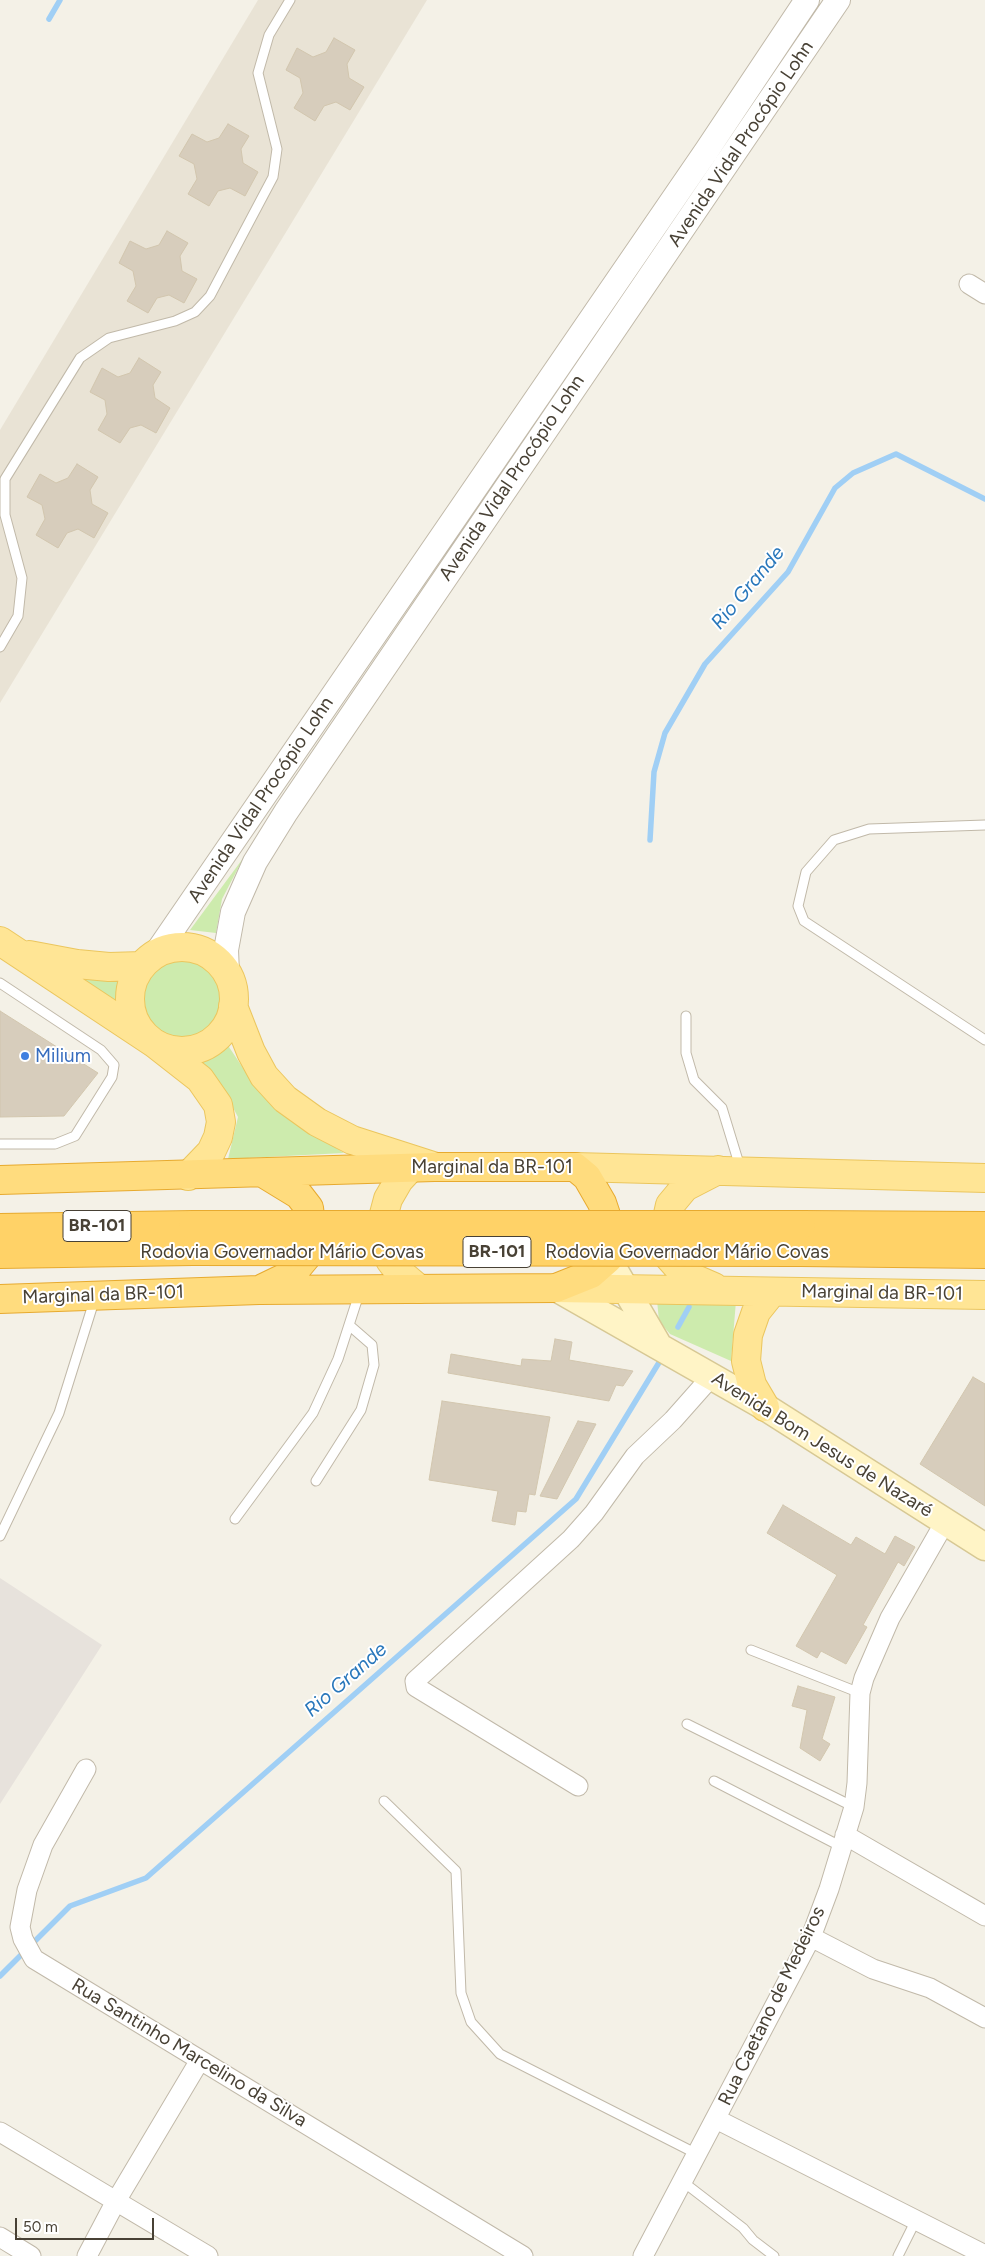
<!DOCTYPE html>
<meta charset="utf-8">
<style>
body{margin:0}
#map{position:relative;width:985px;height:2256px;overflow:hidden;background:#f4f1e7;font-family:Figtree,sans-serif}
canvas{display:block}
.scale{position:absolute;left:15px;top:2218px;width:139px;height:22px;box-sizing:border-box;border:2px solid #484135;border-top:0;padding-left:6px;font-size:15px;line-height:18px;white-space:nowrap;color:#484135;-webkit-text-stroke:4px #fff;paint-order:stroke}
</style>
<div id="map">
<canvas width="985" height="2256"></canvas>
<div class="scale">50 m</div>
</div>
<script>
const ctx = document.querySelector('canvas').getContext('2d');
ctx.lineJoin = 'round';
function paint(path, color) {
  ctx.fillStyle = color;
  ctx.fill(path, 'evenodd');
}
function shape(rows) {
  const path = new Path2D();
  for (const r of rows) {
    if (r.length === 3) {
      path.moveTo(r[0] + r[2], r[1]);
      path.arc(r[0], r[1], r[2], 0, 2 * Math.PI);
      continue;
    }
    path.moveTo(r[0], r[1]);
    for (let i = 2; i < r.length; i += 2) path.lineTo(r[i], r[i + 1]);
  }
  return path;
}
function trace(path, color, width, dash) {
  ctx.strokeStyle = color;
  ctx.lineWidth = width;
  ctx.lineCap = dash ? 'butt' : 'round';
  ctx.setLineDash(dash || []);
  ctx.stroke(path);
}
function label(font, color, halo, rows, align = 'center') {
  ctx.font = font + ' Figtree,sans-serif';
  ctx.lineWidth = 4;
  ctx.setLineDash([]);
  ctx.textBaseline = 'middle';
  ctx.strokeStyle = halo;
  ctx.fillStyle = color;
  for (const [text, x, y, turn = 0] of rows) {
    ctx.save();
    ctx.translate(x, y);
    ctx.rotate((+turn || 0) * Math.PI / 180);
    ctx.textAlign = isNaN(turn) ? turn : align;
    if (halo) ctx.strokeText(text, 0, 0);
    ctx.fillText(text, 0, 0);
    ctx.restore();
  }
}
const residential = shape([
 [258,0,427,0,0,703,0,430]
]);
const industrial = shape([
 [0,1578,102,1645,0,1804]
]);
const green = shape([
 [244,857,222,899,216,933,190,930],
 [184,998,40],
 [68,975,125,977,120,999,122,1009],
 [225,1041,245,1071,265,1094,293,1121,344,1153,228,1159,238,1117,221,1085,196,1060,215,1053],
 [657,1300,736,1301,731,1361,670,1334,659,1321]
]);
const stream = shape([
 [49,19,60,0],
 [650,840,654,772,665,733,705,664,788,572,835,488,853,473,896,454,985,499],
 [678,1327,689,1307],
 [0,1976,70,1906,146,1878,576,1499,663,1356]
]);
const building = shape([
 [334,38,355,50,347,64,349,78,364,87,350,110,336,102,324,106,315,121,294,108,303,93,300,78,286,70,297,48,313,57,326,52,334,38],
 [228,124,249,136,241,149,243,163,258,172,245,196,230,188,218,191,209,206,188,194,197,179,194,164,179,156,192,134,207,142,219,138,228,124],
 [167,231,188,243,180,256,182,271,197,279,184,303,169,295,157,298,148,313,127,301,136,286,133,271,119,263,130,241,146,249,159,245,167,231],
 [139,358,161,372,153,385,155,398,170,408,156,433,141,425,130,428,120,443,98,430,107,414,105,400,90,392,102,368,118,377,130,373,139,358],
 [77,464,98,477,90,490,92,504,108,513,94,538,78,529,67,533,58,548,36,535,45,519,42,505,27,497,40,474,56,483,68,478,77,464],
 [0,1011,98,1073,64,1116,0,1117,0,1011],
 [555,1339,572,1342,569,1360,633,1371,623,1386,616,1385,609,1401,448,1373,451,1354,521,1366,522,1359,551,1361,555,1339],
 [973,1377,985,1384,985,1506,920,1464,973,1377],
 [442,1401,550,1417,535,1495,529,1494,526,1512,517,1511,515,1525,492,1521,498,1491,429,1480,442,1401],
 [578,1421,596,1424,557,1499,540,1496,578,1421],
 [783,1505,851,1545,856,1537,885,1554,895,1536,915,1547,904,1566,898,1562,863,1625,867,1627,846,1664,821,1651,817,1658,796,1646,837,1575,767,1533,783,1505],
 [798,1686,835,1697,822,1739,830,1744,820,1761,800,1748,807,1710,792,1706,798,1686]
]);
const service = shape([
 [0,647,18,616,22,578,5,515,5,479,80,358,109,338,175,321,195,312,210,296,273,177,277,149,258,73,269,35,290,0],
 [985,825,869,829,834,840,806,872,798,906,804,921,985,1040],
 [0,983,101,1050,114,1065,112,1077,75,1136,55,1144,0,1144],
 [686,1016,686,1053,694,1080,722,1108,740,1167],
 [316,1481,361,1410,374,1365,372,1345,349,1325],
 [235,1519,313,1413,338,1359,359,1294],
 [0,1536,59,1413,95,1298],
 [751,1650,860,1693],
 [687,1724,854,1807],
 [714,1781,842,1847],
 [384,1801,456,1871,461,1993,471,2022,500,2054,697,2154],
 [682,2181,743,2228,753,2240,774,2256],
 [898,2256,916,2220]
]);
const minor = shape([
 [969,284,985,294],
 [86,1769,43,1845,27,1890,20,1927,23,1939,34,1959,523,2256],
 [578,1786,416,1687,415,1681,571,1539,594,1513,635,1456,673,1420,712,1376],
 [845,1835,985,1916],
 [811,1937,873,1969,930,1988,985,2018],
 [716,2119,985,2255],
 [0,2132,208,2256],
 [0,2237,31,2256],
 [87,2256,116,2201,200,2060],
 [643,2256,811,1937,829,1889,854,1807,857,1783,860,1693,864,1678,890,1618,945,1522]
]);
const tertiary = shape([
 [155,955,707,150,807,0],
 [227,973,226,950,233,912,255,862,286,812,838,0]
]);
const secondary = shape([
 [608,1259,657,1343],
 [556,1288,765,1407,985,1547]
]);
const primary = shape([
 [0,941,154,1043,200,1079,218,1105,221,1122,218,1137,211,1152,188,1176],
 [182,999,52],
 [29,955,77,964,109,967,142,966],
 [233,1006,251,1052,264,1076,285,1099,317,1122,352,1140,433,1166],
 [411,1167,399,1180,388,1199,384,1214,385,1239,390,1260,399,1272,419,1289],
 [575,1167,985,1178],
 [714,1287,684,1274,667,1255,664,1232,670,1205,685,1187,718,1170],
 [556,1288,985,1295],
 [765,1407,752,1385,746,1361,748,1335,756,1312,772,1292]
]);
const trunk = shape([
 [0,1180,434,1167,575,1167,587,1177,602,1203,609,1224,611,1240,608,1259,591,1274,556,1288,259,1290,0,1299],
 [263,1288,292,1274,307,1256,312,1233,309,1208,299,1195,263,1173]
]);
const motorway = shape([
 [801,1225,985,1226],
 [0,1228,193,1225],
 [801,1252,985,1254],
 [0,1254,193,1251]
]);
const motorwayBridge = shape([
 [193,1225,801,1225],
 [193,1251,801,1252]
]);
const markers = [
 [25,1056,5,"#3f7fe0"]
];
const shields = [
 [97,1226,68],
 [497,1252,68]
];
const shieldNames = [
 ["BR-101",97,1226],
 ["BR-101",497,1252]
];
const streetNames = [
 ["Avenida Vidal Procópio Lohn",741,144,-56],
 ["Avenida Vidal Procópio Lohn",512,478,-56],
 ["Avenida Vidal Procópio Lohn",261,800,-56],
 ["Marginal da BR-101",492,1167],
 ["Rodovia Governador Mário Covas",282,1252],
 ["Rodovia Governador Mário Covas",687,1252],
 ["Marginal da BR-101",882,1293,1],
 ["Marginal da BR-101",103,1295,-2],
 ["Avenida Bom Jesus de Nazaré",822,1445,32],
 ["Rua Caetano de Medeiros",772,2006,-64],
 ["Rua Santinho Marcelino da Silva",189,2053,31]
];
const shopNames = [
 ["Milium",35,1056]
];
const waterNames = [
 ["Rio Grande",748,588,-50],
 ["Rio Grande",346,1680,-41]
];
paint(residential, '#e9e3d5');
paint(industrial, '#e7e2dc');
paint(green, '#cdebad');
trace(stream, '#a0cff5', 5.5);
paint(building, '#d7cdbc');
trace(building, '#d2c6ae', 1);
trace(service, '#c1b9a9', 11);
trace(minor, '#c1b9a9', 21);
trace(tertiary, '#c1b9a9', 26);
trace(secondary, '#d7c894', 29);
trace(primary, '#ebc65e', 30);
trace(trunk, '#e7aa2f', 30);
trace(motorway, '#e7aa2f', 30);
trace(service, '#fff', 9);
trace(minor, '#fff', 19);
trace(tertiary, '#fff', 24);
trace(secondary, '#fff4c6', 26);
trace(primary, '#ffe595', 28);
trace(trunk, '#ffdc7e', 28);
trace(motorway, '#ffd267', 28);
trace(motorwayBridge, '#e7aa2f', 30, []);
trace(motorwayBridge, '#ffd267', 28);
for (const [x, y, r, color] of markers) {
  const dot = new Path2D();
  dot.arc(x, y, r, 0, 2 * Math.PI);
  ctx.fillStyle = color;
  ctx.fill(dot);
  trace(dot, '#fff', 2);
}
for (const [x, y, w] of shields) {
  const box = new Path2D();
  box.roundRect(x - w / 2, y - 15.5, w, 31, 4);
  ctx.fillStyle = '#fff';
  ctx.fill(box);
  trace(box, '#484135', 1);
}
label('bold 18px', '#484135', null, shieldNames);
label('19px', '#484135', '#fff', streetNames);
label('19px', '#366cbe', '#fff', shopNames, 'left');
label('italic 20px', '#2877bb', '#fff', waterNames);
</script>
